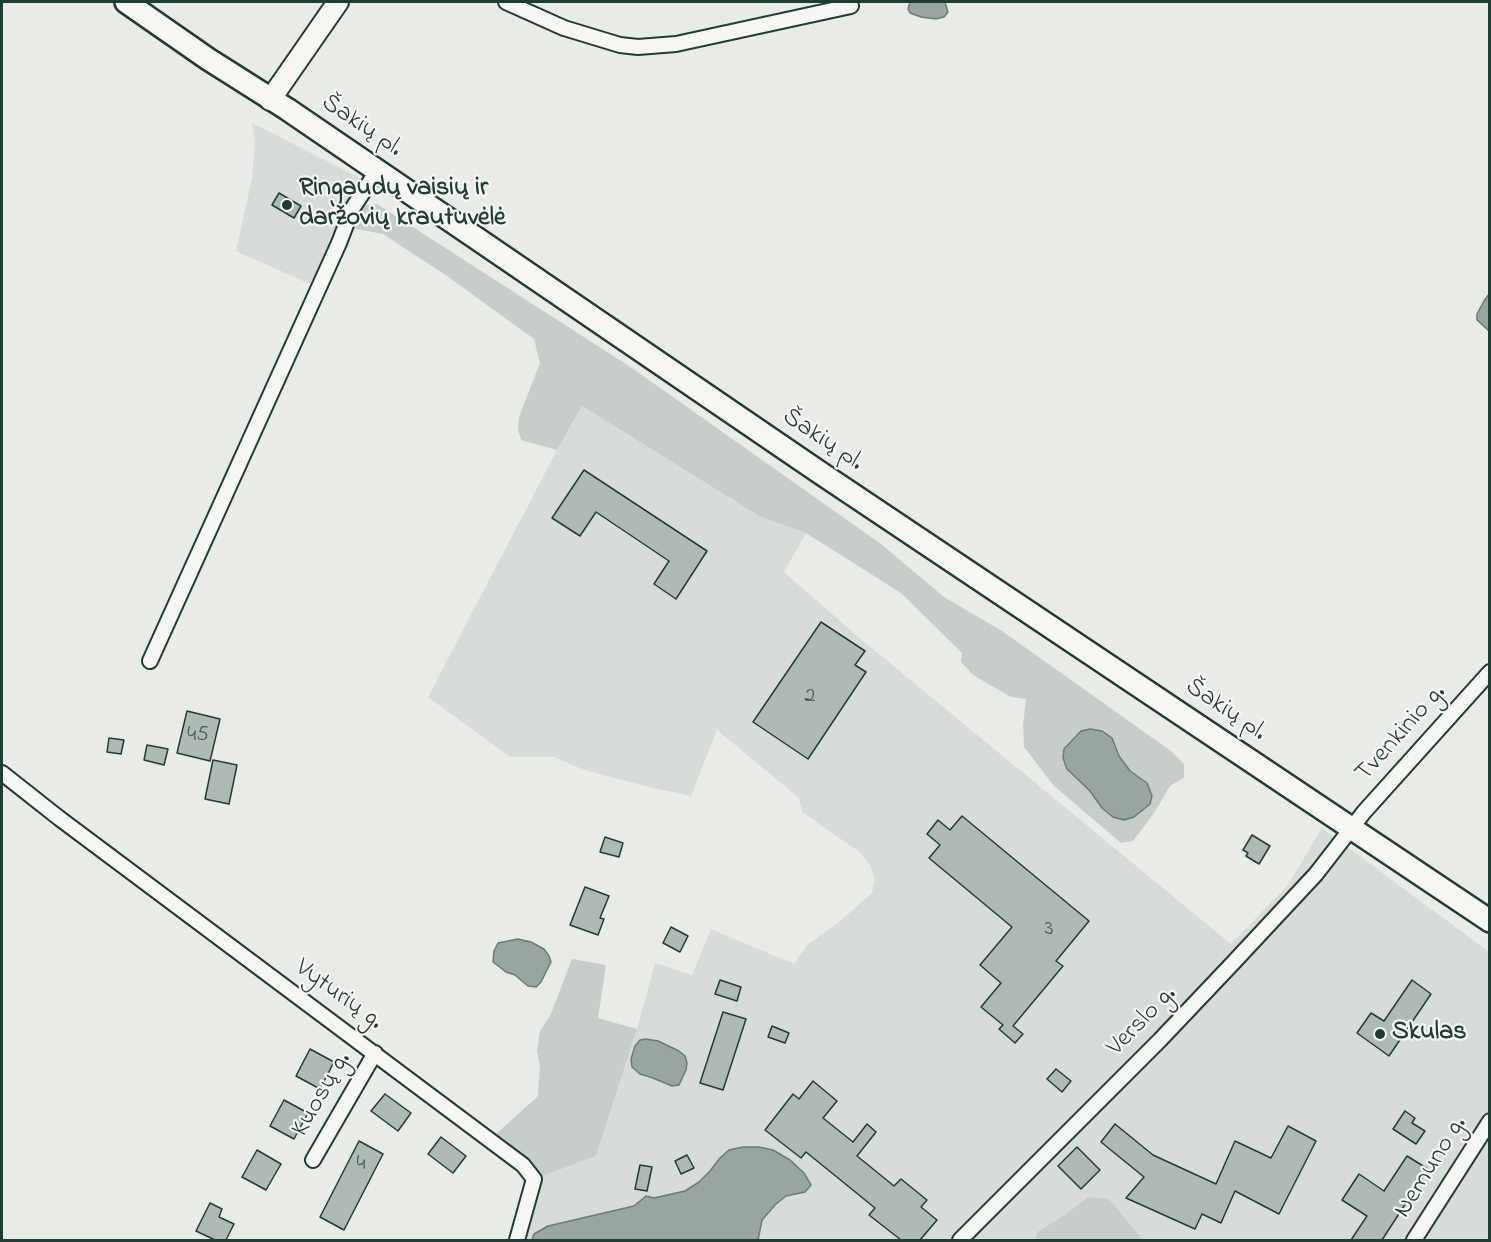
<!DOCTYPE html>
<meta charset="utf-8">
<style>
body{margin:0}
#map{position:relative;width:1491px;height:1242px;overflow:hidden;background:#e9ebe7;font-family:"Indie Flower",sans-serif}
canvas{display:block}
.frame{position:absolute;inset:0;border:3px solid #1f3d34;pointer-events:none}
</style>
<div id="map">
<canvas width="1491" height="1242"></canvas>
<div class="frame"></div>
</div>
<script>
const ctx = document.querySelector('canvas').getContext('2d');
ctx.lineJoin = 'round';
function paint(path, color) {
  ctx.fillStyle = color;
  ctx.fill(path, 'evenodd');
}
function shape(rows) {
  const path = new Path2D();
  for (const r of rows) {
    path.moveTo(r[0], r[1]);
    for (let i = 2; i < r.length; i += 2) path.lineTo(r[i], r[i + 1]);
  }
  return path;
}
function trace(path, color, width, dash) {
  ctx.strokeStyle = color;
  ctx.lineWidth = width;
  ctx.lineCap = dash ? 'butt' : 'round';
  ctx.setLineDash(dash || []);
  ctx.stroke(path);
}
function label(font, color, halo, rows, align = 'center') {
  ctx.font = font + ' "Indie Flower",sans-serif';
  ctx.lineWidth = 4.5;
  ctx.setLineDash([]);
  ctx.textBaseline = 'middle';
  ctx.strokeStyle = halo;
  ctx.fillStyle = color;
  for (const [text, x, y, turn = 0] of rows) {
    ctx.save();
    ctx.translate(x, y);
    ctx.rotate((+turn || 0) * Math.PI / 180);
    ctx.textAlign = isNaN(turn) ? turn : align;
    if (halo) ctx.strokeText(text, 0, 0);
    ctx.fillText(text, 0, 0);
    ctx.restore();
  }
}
const built = shape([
 [252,123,362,179,312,285,236,251,252,178,255,142],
 [582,406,759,516,806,533,784,572,862,640,1231,944,1288,885,1322,828,1489,952,1489,1240,1143,1240,1109,1200,1088,1197,1066,1214,1037,1232,1035,1240,525,1240,537,1196,540,1177,596,1156,637,1029,655,963,692,975,711,929,794,964,807,945,838,923,872,893,875,879,870,865,861,853,802,812,799,798,717,730,691,796,649,787,584,770,554,757,510,757,428,697,557,450]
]);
const green = shape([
 [377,204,632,368,881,544,944,597,1002,631,1171,751,1184,764,1184,778,1170,786,1154,813,1133,841,1121,843,1054,786,1024,747,1023,725,1026,699,1011,697,973,675,961,662,962,653,901,593,806,533,759,516,582,406,557,450,521,440,518,430,519,417,540,363,534,339,447,276,383,234,352,228,357,216,365,205],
 [572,959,606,965,598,1018,637,1029,596,1156,540,1177,496,1134,538,1096,540,1066,537,1051,540,1031,550,1016],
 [1088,1197,1109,1199,1143,1240,1035,1240,1037,1232,1066,1214]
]);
const water = shape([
 [910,2,945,2,948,12,944,17,936,19,921,17,910,13,908,9,910,2],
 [1489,294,1489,331,1477,320,1477,314,1484,301,1489,294],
 [1090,729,1102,731,1112,738,1119,756,1130,771,1147,783,1152,796,1150,804,1134,817,1124,820,1113,817,1102,808,1090,791,1067,769,1063,758,1064,749,1081,731,1090,729],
 [518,939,531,942,544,949,549,956,551,962,541,982,536,987,528,986,515,975,506,972,493,962,494,951,498,943,518,939],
 [646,1039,658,1041,679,1051,685,1056,687,1063,686,1070,679,1085,672,1086,653,1078,640,1074,632,1067,631,1059,635,1046,640,1040,646,1039],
 [743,1147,759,1147,773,1150,790,1160,804,1173,811,1185,805,1192,786,1196,776,1204,762,1220,758,1240,532,1240,534,1234,548,1226,634,1206,646,1196,654,1198,685,1191,699,1182,710,1171,720,1158,729,1150,743,1147]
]);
const building = shape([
 [279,193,301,206,294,218,272,205,279,193],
 [584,470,707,551,676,599,654,584,669,561,596,512,580,536,552,518,584,470],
 [821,622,865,651,855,665,866,672,808,759,753,722,821,622],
 [187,711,220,719,210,761,177,753,187,711],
 [109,738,124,740,121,754,107,752,109,738],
 [147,745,168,749,164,765,144,760,147,745],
 [213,760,237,765,229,804,205,799,213,760],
 [962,816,1089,921,1056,961,1063,966,1013,1026,1023,1034,1015,1043,999,1029,1003,1025,981,1007,1001,983,980,965,1012,927,929,858,940,845,927,834,938,820,950,830,962,816],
 [1252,835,1270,846,1259,864,1246,856,1248,853,1243,850,1252,835],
 [605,837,623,843,619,857,600,852,605,837],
 [585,887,609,896,600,918,604,919,598,935,570,925,585,887],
 [671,927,688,936,680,952,663,943,671,927],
 [720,980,741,987,737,1001,715,994,720,980],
 [1412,980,1431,994,1389,1056,1357,1033,1371,1013,1384,1021,1412,980],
 [723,1012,746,1019,723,1090,700,1083,723,1012],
 [772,1026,789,1033,785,1043,768,1037,772,1026],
 [310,1049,334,1062,320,1089,296,1076,310,1049],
 [1056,1069,1071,1081,1062,1092,1047,1079,1056,1069],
 [813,1081,837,1101,823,1118,853,1142,867,1124,876,1132,857,1156,894,1186,901,1179,927,1200,921,1207,937,1220,920,1240,901,1240,869,1215,875,1208,806,1152,801,1158,765,1130,793,1094,799,1099,813,1081],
 [385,1094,411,1113,398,1131,371,1111,385,1094],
 [284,1100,308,1113,294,1139,270,1126,284,1100],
 [1405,1111,1415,1118,1412,1123,1425,1131,1416,1144,1393,1129,1405,1111],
 [1115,1124,1153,1155,1216,1184,1235,1141,1271,1158,1288,1126,1316,1141,1279,1214,1235,1191,1221,1223,1202,1214,1195,1229,1126,1198,1144,1177,1101,1142,1115,1124],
 [441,1137,466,1156,453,1173,428,1154,441,1137],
 [359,1141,383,1154,344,1230,320,1217,359,1141],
 [1077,1147,1100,1170,1081,1189,1058,1166,1077,1147],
 [257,1150,281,1164,266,1190,242,1177,257,1150],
 [687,1155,694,1168,681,1174,675,1161,687,1155],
 [1407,1156,1428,1169,1382,1240,1351,1240,1367,1216,1342,1200,1359,1174,1384,1191,1407,1156],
 [640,1165,652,1167,647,1191,635,1189,640,1165],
 [210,1203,222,1209,219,1217,234,1224,226,1240,215,1240,196,1231,210,1203]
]);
const minor = shape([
 [506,2,564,28,620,45,638,47,676,44,851,6],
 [150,661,339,243,352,209,377,171],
 [2,773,59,818,523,1165,534,1179,517,1240],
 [313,1160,375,1053],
 [960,1240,1160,1040,1233,963,1316,874,1364,812,1490,672],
 [1414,1240,1490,1121]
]);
const secondary = shape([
 [270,100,338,2]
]);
const primary = shape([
 [126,2,208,59,287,109,819,472,1490,921]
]);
const markers = [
 [287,205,6,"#1f3d34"],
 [1380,1034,6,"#1f3d34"]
];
const numberNames = [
 ["2",810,697],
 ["45",198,736],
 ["3",1049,930],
 ["4",361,1165]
];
const streetNames = [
 ["Šakių pl.",361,127,34],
 ["Šakių pl.",822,441,34],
 ["Šakių pl.",1225,711,34],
 ["Tvenkinio g.",1402,734,-48],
 ["Vyturių g.",338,996,36],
 ["Verslo g.",1143,1022,-46],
 ["Kuosų g.",323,1095,-60],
 ["Nemuno g.",1432,1168,-58]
];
const poiNames = [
 ["Ringaudų vaisių ir",299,190],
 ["daržovių krautuvėlė",299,220],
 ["Skulas",1392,1034]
];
paint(built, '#d8dcd8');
paint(green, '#c7cec9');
paint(water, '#99a6a0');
trace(water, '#687c75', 1.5);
paint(building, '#b0bab5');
trace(building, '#1f3d34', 1.5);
trace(minor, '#1f3d34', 18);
trace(secondary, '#1f3d34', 24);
trace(primary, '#1f3d34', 26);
trace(minor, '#f6f6f2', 14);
trace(secondary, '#f6f6f2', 20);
trace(primary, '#f6f6f2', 21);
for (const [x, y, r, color] of markers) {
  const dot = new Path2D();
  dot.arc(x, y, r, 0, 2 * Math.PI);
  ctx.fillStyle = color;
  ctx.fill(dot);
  trace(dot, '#f6f6f2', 2);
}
label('22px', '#435c54', null, numberNames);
label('26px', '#1f3d34', '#f6f6f2', streetNames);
label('bold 26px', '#1f3d34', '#f6f6f2', poiNames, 'left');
</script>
